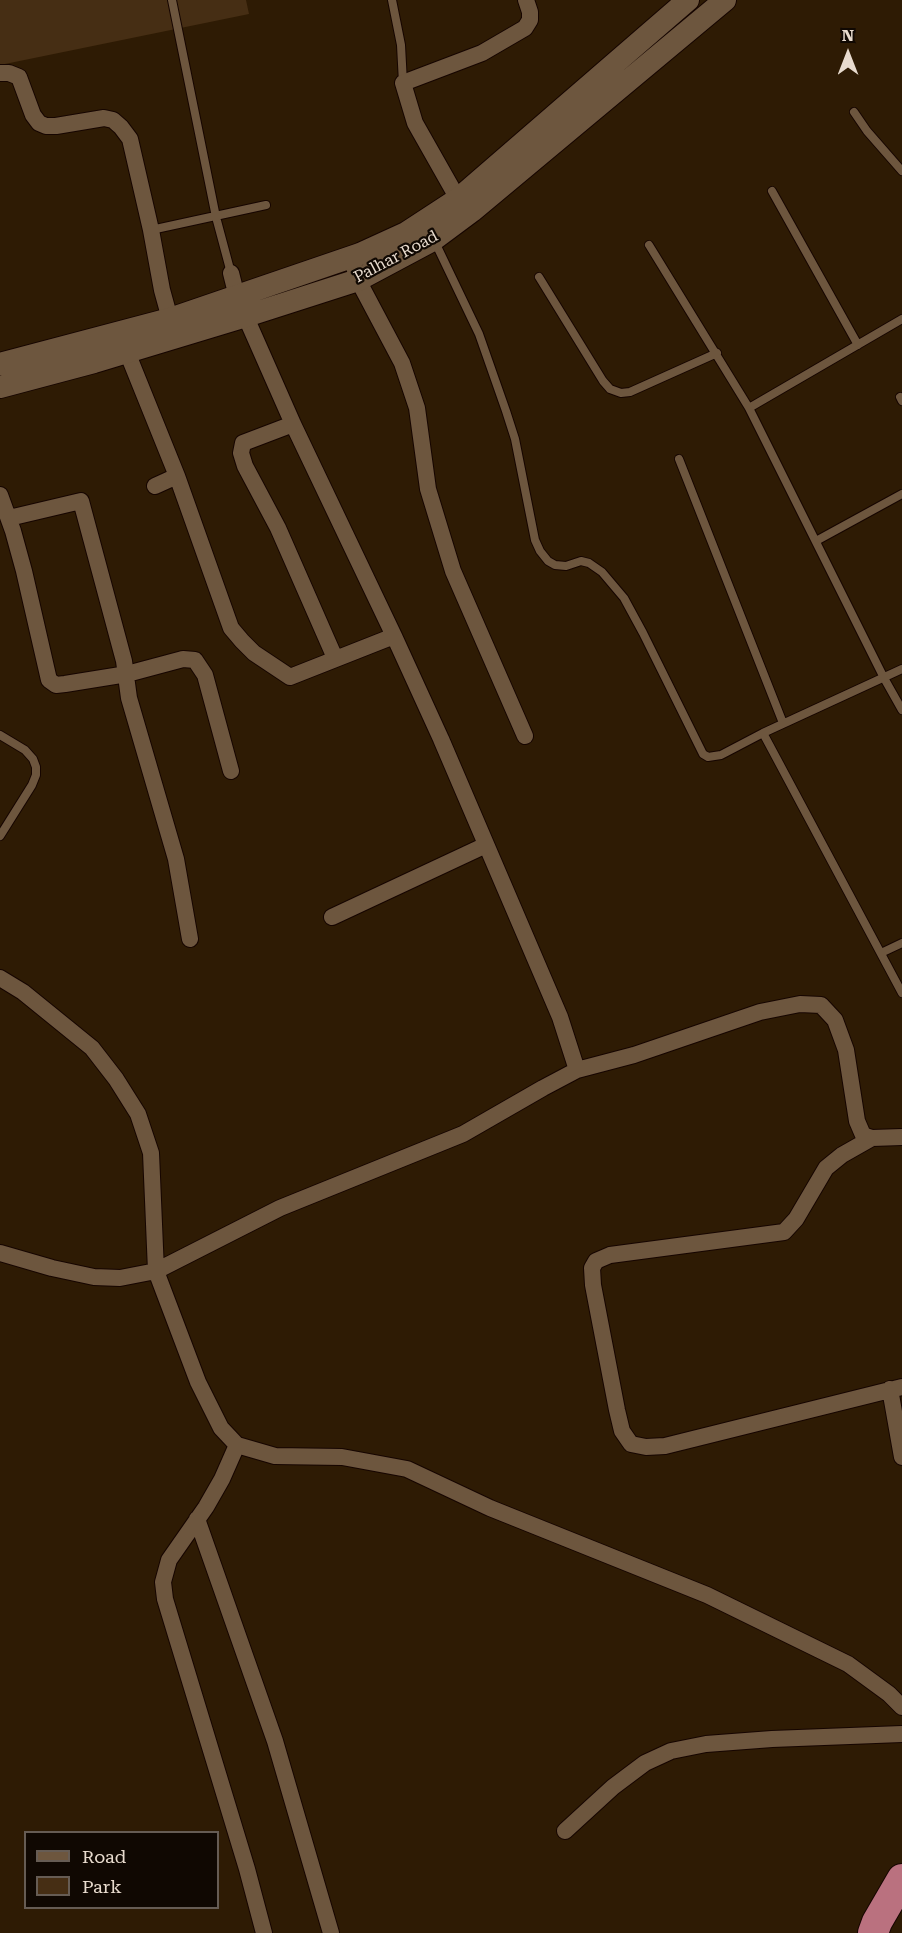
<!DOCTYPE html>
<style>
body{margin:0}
#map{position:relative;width:902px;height:1933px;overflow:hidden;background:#2e1b04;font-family:"Roboto Serif",serif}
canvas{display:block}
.legend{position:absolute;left:24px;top:1831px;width:195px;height:78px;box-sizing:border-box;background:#100802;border:2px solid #665c54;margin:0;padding:8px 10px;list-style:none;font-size:18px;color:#e8dbce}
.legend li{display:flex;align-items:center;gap:12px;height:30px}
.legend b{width:30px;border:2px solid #665c54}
.north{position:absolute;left:818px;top:24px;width:60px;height:60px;-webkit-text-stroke:4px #100802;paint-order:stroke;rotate:0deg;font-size:16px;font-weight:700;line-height:24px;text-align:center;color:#e8dbce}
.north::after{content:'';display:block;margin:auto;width:21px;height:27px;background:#e8dbce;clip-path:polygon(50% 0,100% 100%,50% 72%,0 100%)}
</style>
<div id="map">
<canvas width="902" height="1933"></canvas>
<ul class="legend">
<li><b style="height:8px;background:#6d563e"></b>Road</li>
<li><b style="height:16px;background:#462e14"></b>Park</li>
</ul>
<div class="north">N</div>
</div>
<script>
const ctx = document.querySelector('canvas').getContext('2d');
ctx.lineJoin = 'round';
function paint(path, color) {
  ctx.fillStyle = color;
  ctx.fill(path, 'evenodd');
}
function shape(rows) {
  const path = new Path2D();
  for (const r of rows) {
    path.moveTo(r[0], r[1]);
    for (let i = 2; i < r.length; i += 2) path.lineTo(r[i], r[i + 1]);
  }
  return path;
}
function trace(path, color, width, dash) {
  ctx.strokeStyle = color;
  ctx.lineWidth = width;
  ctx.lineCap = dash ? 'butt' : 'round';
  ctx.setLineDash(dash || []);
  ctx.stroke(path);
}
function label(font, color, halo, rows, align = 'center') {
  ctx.font = font + ' "Roboto Serif",serif';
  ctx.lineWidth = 4.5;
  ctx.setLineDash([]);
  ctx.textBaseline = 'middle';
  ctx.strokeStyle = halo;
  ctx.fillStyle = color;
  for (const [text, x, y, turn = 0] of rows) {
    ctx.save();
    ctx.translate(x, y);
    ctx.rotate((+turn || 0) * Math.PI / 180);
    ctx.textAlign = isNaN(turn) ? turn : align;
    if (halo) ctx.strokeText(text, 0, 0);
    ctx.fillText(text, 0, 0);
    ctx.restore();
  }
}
const green = shape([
 [0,0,246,0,249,14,0,65]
]);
const lane = shape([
 [172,0,216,217,231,273],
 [392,0,401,45,403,83],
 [854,112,867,131,902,171],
 [772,191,858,345],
 [151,230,266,205],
 [434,240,479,334,506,411,515,439,535,540,540,551,548,561,555,565,566,566,581,561,589,563,602,572,624,598,643,633,703,754,708,757,721,755,763,733],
 [649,245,749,408,884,678,902,710],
 [539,277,603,381,610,389,621,393,630,392,717,353],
 [900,397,902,401],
 [749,408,902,319],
 [679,459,783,723],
 [816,541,902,494],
 [902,669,763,733,902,993],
 [0,735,25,750,33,759,36,767,36,775,32,785,0,836],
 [881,953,902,943]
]);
const street = shape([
 [0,73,9,73,19,77,33,115,39,123,46,126,56,126,104,118,113,120,121,127,130,139,151,230,162,290,170,319],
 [465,205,458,199,415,123,403,83,482,53,525,28,530,20,530,12,526,0],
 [351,257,358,280,402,363,417,408,428,489,453,571,525,736],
 [127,352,177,476,231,628,242,641,254,653,290,677,394,636],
 [293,424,243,443,241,453,245,466,278,528,335,658],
 [155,486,177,476],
 [0,495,13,531,24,571,49,680,56,685,65,684,127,674,183,659,195,660,205,675,231,771],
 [9,518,81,501,124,661,129,698,176,859,190,939],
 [332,917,486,845],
 [0,978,23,992,92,1048,116,1079,138,1114,151,1153,156,1271,198,1382,221,1428,237,1445,275,1456,342,1457,407,1469,490,1508,707,1595,848,1664,889,1694,902,1707],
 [577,1070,634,1055,760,1012,800,1004,821,1005,835,1020,846,1050,857,1121,863,1135,872,1138,902,1137],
 [872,1138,842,1155,826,1168,796,1219,784,1232,610,1255,596,1261,592,1268,593,1285,617,1410,622,1431,631,1444,646,1447,665,1446,902,1387],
 [0,1253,52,1268,94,1277,120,1278,156,1271,280,1208,463,1134,543,1088,577,1070,560,1017,441,739,394,636,293,424,237,297,231,273],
 [890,1389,902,1457],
 [237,1445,222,1479,206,1507,169,1560,163,1582,165,1599,247,1869,264,1933],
 [197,1519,275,1741,331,1933],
 [565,1831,613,1787,645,1763,671,1751,706,1744,772,1739,902,1734]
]);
const secondary = shape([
 [0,364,170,319,360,254,406,233,458,199,688,0],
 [0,387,94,362,246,316,358,280,433,240,472,211,725,0]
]);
const highway = shape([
 [873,1933,877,1922,902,1879]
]);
const streetNames = [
 ["Palhar Road",396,257,-28]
];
paint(green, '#462e14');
trace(lane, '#160500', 10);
trace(street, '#160500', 18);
trace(secondary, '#160500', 24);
trace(highway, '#160500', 32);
trace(lane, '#6d563e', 8);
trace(street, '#6d563e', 16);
trace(secondary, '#6d563e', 22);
trace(highway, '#ba717f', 30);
label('16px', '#e8dbce', '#100802', streetNames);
</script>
